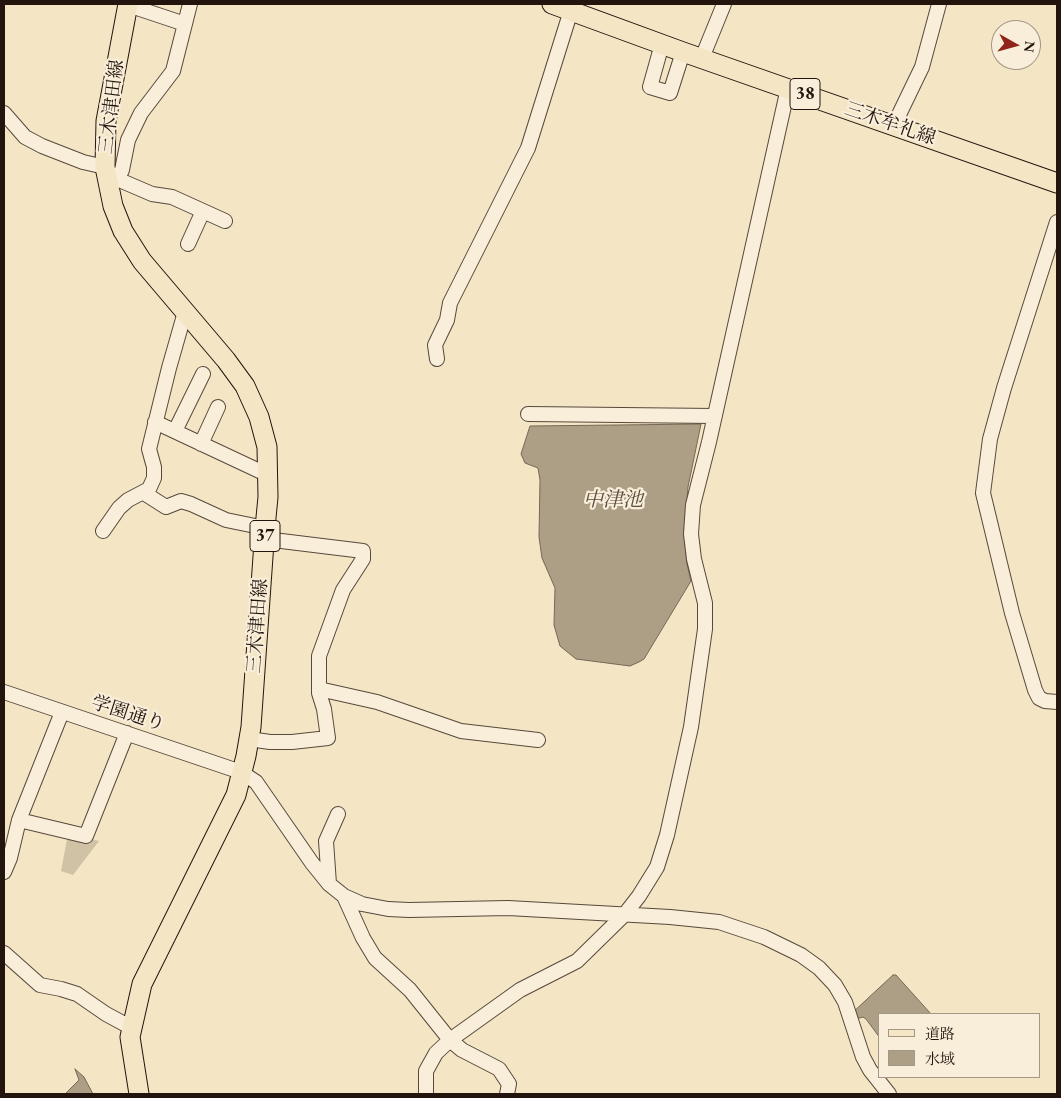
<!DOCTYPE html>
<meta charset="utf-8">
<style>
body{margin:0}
#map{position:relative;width:1061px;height:1098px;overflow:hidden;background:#f4e5c4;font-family:"EB Garamond","Noto Serif JP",serif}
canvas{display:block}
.frame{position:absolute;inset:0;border:5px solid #23150e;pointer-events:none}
.legend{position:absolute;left:878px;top:1013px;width:162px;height:65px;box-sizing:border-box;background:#f8eed9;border:1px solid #a39788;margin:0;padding:6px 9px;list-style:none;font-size:15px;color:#23150e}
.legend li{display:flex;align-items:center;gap:10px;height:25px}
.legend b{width:25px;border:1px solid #a39788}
.north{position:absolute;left:991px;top:20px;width:50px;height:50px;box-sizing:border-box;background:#f8eed9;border:1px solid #a39788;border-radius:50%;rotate:97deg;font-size:14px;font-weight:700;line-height:20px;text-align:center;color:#23150e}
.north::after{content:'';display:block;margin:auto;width:18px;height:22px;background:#8f2418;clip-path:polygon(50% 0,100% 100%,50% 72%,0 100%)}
</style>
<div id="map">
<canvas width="1061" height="1098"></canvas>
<div class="frame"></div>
<ul class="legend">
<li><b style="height:6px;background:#f4e5c4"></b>道路</li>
<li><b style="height:14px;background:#ad9e86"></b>水域</li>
</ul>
<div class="north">N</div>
</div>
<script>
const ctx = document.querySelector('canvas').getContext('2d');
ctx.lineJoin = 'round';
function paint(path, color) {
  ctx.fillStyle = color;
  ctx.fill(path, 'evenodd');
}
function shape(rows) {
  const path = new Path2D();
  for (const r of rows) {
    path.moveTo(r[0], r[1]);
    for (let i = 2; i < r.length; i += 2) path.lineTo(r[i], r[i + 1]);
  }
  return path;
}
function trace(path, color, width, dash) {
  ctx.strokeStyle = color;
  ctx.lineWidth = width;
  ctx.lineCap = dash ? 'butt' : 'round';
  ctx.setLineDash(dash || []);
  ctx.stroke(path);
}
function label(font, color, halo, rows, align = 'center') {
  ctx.font = font + ' "EB Garamond","Noto Serif JP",serif';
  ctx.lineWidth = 4.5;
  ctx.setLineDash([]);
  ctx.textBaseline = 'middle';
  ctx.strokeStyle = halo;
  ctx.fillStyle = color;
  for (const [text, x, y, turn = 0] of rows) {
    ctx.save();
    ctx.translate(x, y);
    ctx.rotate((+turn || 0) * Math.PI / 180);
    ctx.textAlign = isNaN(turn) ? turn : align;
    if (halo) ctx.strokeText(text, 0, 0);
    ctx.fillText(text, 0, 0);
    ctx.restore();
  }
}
const green = shape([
 [68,834,99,841,73,875,61,871]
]);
const water = shape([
 [701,424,688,487,684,534,687,564,691,581,644,659,639,662,630,666,576,659,560,646,554,625,555,588,542,558,539,537,540,480,538,468,525,463,521,454,530,426,701,424],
 [893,975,896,975,931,1014,880,1014,880,1038,866,1019,863,1017,853,1020,851,1014,893,975],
 [75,1069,84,1077,93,1094,65,1094,79,1080,75,1069]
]);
const minor = shape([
 [128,5,185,24],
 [662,44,650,87,670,93,683,52],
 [702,58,724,4],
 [4,113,25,137,42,146,83,162,105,167],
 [894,125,922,67,939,4],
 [117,179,152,194,172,197,225,221],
 [108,182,117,179,122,170,128,140,141,113,173,71,190,4],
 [1057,222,1004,388,990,439,983,493,1012,613,1035,690,1039,698,1045,701,1057,702],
 [188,244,203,211],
 [437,359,435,345,447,320,450,303,528,148,573,4],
 [528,414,715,416],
 [155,422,268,475],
 [175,431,203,374],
 [201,444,218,407],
 [144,493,166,507,181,501,191,504,226,520,265,528],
 [103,531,119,508,128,500,149,489,154,478,154,467,149,449,169,368,185,312],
 [319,689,377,702,461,731,538,740],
 [4,692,241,772,256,782,312,863,329,884,344,896,362,904,388,909,409,910,508,908,670,917,719,922,764,937,801,955,819,968,835,985,845,1002,863,1057,870,1070,889,1094],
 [249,739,270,742,292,742,328,738,324,709,319,693,319,656,343,590,363,559,363,551,265,539],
 [19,820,86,836,127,733],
 [4,872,10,858,19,820,62,712],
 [329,884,326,841,338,814],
 [344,896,363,938,375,958,410,990,450,1040,462,1050,499,1069,509,1084,507,1094],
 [4,953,40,985,61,989,77,994,106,1014,132,1028],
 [426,1094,426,1071,436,1053,450,1040,520,990,577,961,625,914,639,896,657,867,667,835,691,727,705,629,705,603,694,559,691,534,693,505,709,442,788,88]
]);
const major = shape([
 [128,4,106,121,105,167,113,206,123,231,142,261,226,360,245,386,259,417,267,447,268,497,265,528,251,727,246,756,236,795,142,984,130,1037,139,1094],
 [552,4,683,52,1057,183]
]);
const shields = [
 [805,94,30],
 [265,536,30]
];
const shieldNames = [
 ["38",805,94],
 ["37",265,536]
];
const streetNames = [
 ["三木津田線",112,107,-83],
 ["三木牟礼線",890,124,19],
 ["三木津田線",258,626,-86],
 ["学園通り",128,714,18]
];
const waterNames = [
 ["中津池",613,501]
];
paint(green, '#d0c2a5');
paint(water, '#ad9e86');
trace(water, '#766756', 1);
trace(minor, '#57493c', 16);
trace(major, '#23150e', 21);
trace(minor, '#f8eed9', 14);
trace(major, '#f4e5c4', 19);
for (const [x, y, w] of shields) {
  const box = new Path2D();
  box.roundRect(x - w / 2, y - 15.5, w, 31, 4);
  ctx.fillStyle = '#f8eed9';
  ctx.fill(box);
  trace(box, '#23150e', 1);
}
label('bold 18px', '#23150e', null, shieldNames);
label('19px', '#23150e', '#f8eed9', streetNames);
label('italic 20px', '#5a4c3e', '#f8eed9', waterNames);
</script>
